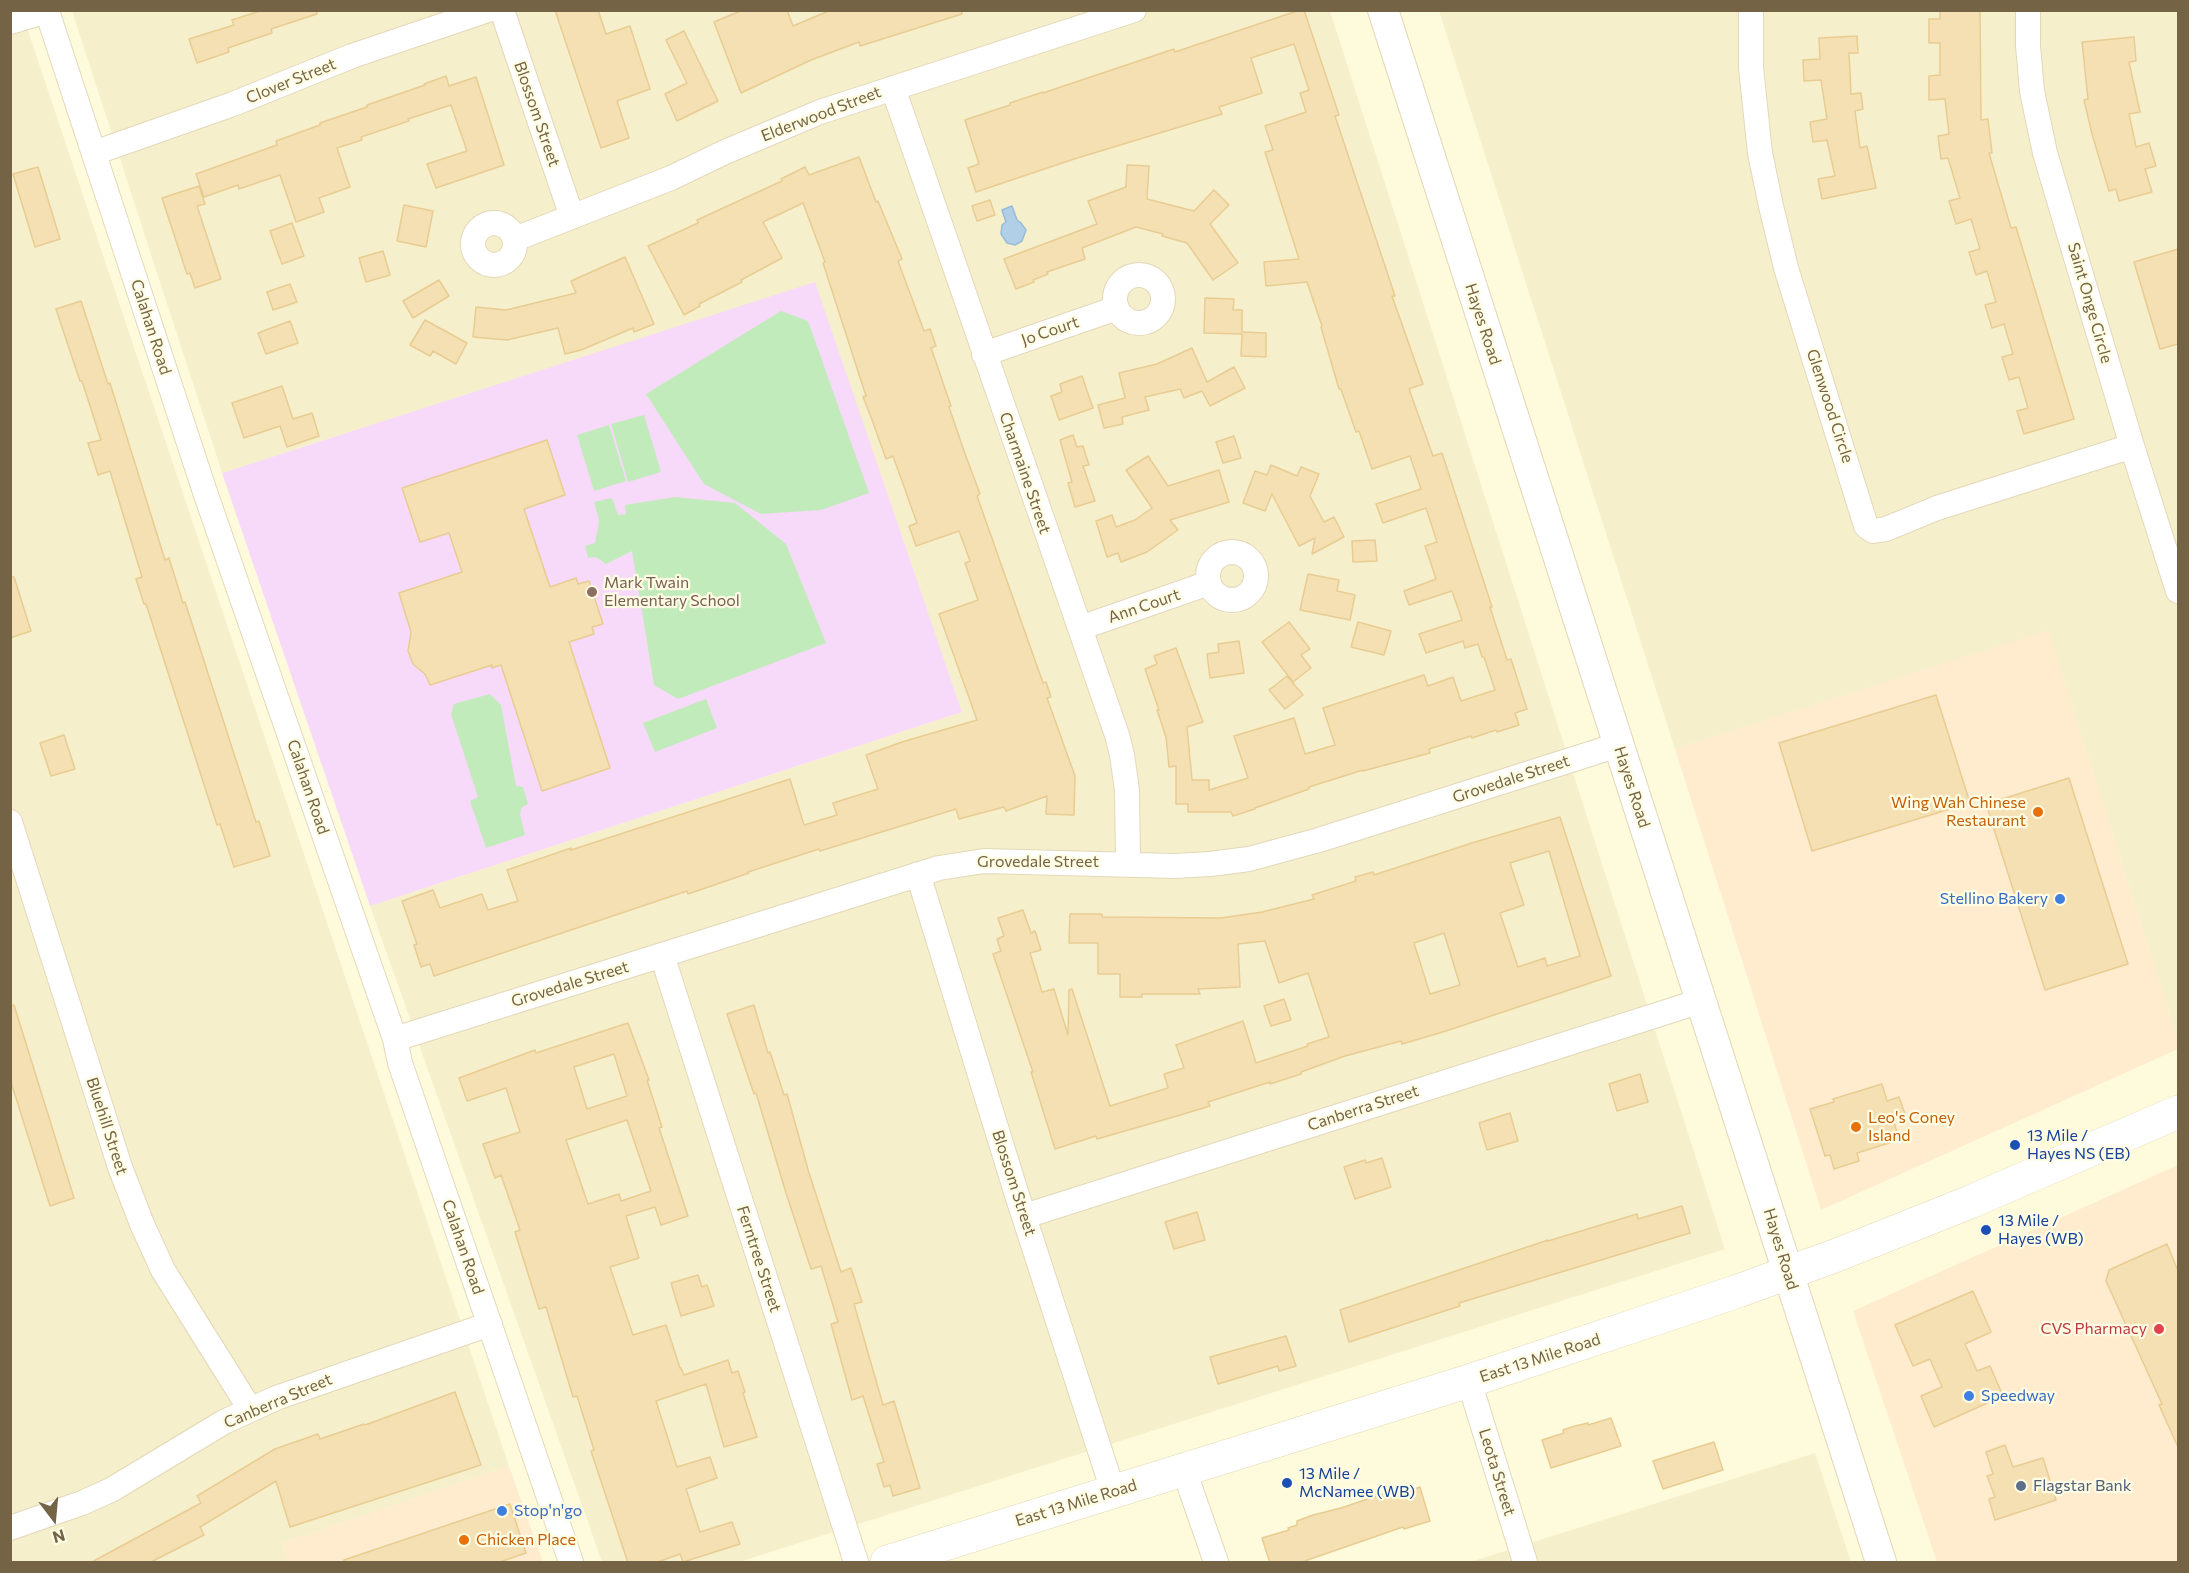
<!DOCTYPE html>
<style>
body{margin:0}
#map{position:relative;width:2189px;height:1573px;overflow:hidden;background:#fefbdd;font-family:Commissioner,sans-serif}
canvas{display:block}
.frame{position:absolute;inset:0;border:12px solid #746344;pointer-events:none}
.north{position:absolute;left:24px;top:1489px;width:60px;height:60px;-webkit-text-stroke:4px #fffce4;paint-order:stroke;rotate:164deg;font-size:16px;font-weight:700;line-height:24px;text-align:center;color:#746344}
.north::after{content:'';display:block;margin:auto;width:21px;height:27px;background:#746344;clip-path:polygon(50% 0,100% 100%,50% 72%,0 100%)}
</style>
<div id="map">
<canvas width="2189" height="1573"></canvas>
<div class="frame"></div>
<div class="north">N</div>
</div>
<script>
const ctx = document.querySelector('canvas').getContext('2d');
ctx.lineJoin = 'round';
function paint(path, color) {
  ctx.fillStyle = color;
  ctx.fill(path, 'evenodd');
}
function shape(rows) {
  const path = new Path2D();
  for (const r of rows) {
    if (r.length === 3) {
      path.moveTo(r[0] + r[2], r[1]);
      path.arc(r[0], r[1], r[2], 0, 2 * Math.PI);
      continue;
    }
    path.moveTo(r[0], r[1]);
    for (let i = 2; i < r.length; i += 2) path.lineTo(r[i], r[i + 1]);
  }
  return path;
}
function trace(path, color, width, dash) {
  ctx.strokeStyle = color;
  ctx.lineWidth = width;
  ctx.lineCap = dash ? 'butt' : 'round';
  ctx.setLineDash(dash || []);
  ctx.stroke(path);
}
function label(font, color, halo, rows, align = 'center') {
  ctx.font = font + ' Commissioner,sans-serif';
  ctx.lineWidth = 4.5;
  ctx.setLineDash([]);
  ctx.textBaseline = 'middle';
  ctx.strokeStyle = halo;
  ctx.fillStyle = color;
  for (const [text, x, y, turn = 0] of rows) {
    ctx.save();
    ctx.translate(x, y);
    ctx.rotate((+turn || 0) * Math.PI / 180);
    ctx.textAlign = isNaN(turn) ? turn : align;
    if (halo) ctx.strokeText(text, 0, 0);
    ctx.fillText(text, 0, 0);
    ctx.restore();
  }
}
const residential = shape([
 [21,10,509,1466,282,1543,288,1562,11,1562,10,11],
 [72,11,1330,11,1725,1249,739,1562,602,1562,370,906,962,712,814,283,222,473],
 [1439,11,2178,11,2178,1041,2048,631,1675,749],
 [1815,1453,1851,1562,1470,1562]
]);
const commercial = shape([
 [2048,630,2178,1041,2178,1049,1821,1210,1675,749],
 [2178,1165,2178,1562,1937,1562,1853,1311],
 [509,1466,543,1562,288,1562,282,1543]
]);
const education = shape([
 [815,282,962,712,370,906,222,473]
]);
const green = shape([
 [781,311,808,321,869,493,821,510,761,514,704,484,646,394],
 [644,415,661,472,628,482,611,424],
 [609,425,626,481,594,491,577,435],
 [675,497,735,503,786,544,826,643,678,699,654,685,632,551,606,564,596,557,588,558,585,546,595,543,598,528,599,520,594,502,612,498,618,515,626,514,625,505],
 [490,694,501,705,516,786,523,787,528,804,522,807,520,814,525,835,486,848,470,801,478,797,451,714,454,704],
 [706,699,717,728,655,752,643,723]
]);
const water = shape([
 [1012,206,1017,220,1021,223,1026,230,1022,241,1015,245,1007,243,1001,234,1002,225,1006,222,1002,210,1012,206]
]);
const building = shape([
 [263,10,316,10,317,14,271,29,272,33,228,48,229,52,197,63,189,39,234,25,232,20,263,10],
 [555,10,598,10,606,34,630,26,650,89,617,101,629,138,601,148,555,10],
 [743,10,787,10,793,26,831,10,961,10,962,14,860,46,859,42,811,60,741,93,714,22,743,10],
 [1300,10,1304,10,1339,115,1335,116,1395,296,1392,296,1423,384,1409,389,1433,456,1442,453,1492,607,1490,607,1507,660,1511,659,1527,709,1515,713,1519,725,1497,732,1496,730,1472,738,1471,736,1429,749,1430,753,1363,771,1363,770,1309,787,1309,789,1255,808,1255,809,1233,816,1231,812,1188,812,1188,804,1176,804,1176,766,1169,767,1166,737,1157,710,1159,710,1145,669,1157,664,1154,656,1176,648,1203,722,1187,727,1192,780,1209,780,1209,790,1248,778,1234,736,1294,718,1305,754,1335,745,1323,708,1424,675,1428,686,1453,677,1461,701,1495,690,1484,657,1482,657,1478,644,1465,648,1463,641,1426,653,1419,634,1462,620,1452,591,1409,605,1404,591,1436,579,1425,546,1437,542,1426,508,1383,523,1376,504,1421,489,1410,456,1372,469,1359,431,1356,432,1341,389,1339,389,1321,327,1322,326,1307,282,1266,286,1264,262,1299,259,1265,152,1273,150,1265,126,1306,112,1300,93,1309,90,1294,44,1251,58,1262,93,1219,107,1222,114,1071,160,976,192,968,168,979,164,965,120,1010,105,1010,103,1043,92,1043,93,1174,49,1175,52,1300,10],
 [1940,10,1980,10,1981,120,1988,119,1992,153,1989,153,2011,228,2016,227,2074,419,2024,434,2017,411,2028,408,2019,377,2009,380,2002,357,2013,354,2004,324,1992,328,1985,305,1996,302,1987,271,1976,275,1969,252,1980,249,1971,219,1956,224,1949,201,1960,198,1948,158,1941,159,1938,136,1949,134,1945,99,1929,100,1929,76,1940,75,1940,43,1929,43,1929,19,1940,19,1940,10],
 [684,31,718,101,677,121,665,94,687,83,666,40,684,31],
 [1857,36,1858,53,1849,53,1851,94,1861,93,1863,109,1855,111,1860,148,1867,146,1876,188,1822,199,1818,179,1835,176,1827,140,1813,142,1810,122,1827,119,1821,80,1804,81,1803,60,1820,59,1819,38,1857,36],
 [2134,37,2136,61,2129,62,2140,112,2129,114,2136,147,2149,143,2156,166,2145,169,2152,192,2119,201,2116,189,2109,191,2092,134,2084,100,2088,99,2082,42,2134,37],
 [446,76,449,86,476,77,504,165,436,188,427,164,467,151,451,105,408,119,409,121,361,137,362,140,337,148,350,187,319,198,324,212,296,222,280,175,239,189,238,185,204,197,196,174,277,145,276,141,320,125,320,123,367,107,367,105,425,85,424,84,446,76],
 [859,157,876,202,878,201,902,259,898,261,924,331,930,329,936,346,931,348,951,406,949,407,964,451,980,494,977,496,1043,683,1046,682,1051,697,1047,698,1075,776,1074,815,1046,814,1047,796,1006,811,1004,807,959,819,956,809,820,851,819,849,748,872,749,873,688,894,687,891,434,976,430,964,421,967,414,945,417,944,402,901,433,890,440,908,482,894,488,910,518,901,507,870,571,848,571,850,790,779,804,825,837,815,833,803,878,789,866,755,902,742,977,720,939,614,978,600,965,563,970,561,959,531,916,546,909,526,917,523,893,456,886,459,871,417,863,397,866,396,823,263,825,262,803,203,763,222,782,258,741,280,742,282,699,304,700,306,684,315,648,246,698,223,697,220,782,181,781,179,805,167,809,175,859,157],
 [1127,165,1149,166,1147,199,1194,211,1214,190,1229,205,1210,224,1238,263,1213,280,1187,243,1162,236,1163,234,1136,227,1082,248,1085,259,1047,272,1048,274,1033,280,1034,282,1016,289,1004,259,1097,224,1088,201,1126,187,1127,165],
 [38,167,60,239,35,247,13,174,38,167],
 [199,186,205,204,197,206,221,279,195,288,190,273,187,274,162,198,199,186],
 [990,200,995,215,977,221,972,206,990,200],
 [404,205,433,211,426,247,397,241,404,205],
 [292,223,304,256,282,264,270,231,292,223],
 [2178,249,2178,344,2160,349,2134,262,2178,249],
 [383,251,390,275,366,282,359,258,383,251],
 [625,257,654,324,634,332,633,328,581,350,565,354,558,328,507,340,473,337,476,307,506,310,576,293,571,281,625,257],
 [439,280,449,296,413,318,403,301,439,280],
 [290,284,297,302,273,310,267,292,290,284],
 [1205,298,1234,299,1233,310,1242,310,1242,332,1266,333,1266,357,1241,356,1242,334,1204,333,1205,298],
 [81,301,108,384,110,383,165,560,169,558,183,603,185,602,256,822,259,821,270,856,234,867,220,824,217,825,146,604,144,604,136,579,142,577,110,471,98,475,88,443,101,440,82,381,80,381,56,309,81,301],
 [425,320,467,343,456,364,433,351,430,356,410,345,425,320],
 [290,321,298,343,266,354,258,333,290,321],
 [1192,348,1207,382,1234,367,1245,388,1210,406,1202,391,1184,398,1180,389,1145,397,1149,410,1122,417,1123,424,1104,428,1098,405,1125,398,1119,373,1157,364,1192,348],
 [1082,376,1093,408,1059,420,1051,396,1062,392,1060,384,1082,376],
 [282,386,293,419,312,413,319,436,287,447,280,426,244,438,232,403,282,386],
 [1073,435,1077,447,1083,446,1089,465,1083,466,1095,501,1075,507,1068,483,1072,482,1060,440,1073,435],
 [1234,436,1241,458,1223,463,1216,442,1234,436],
 [547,440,565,495,524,509,550,587,576,578,578,584,589,581,603,624,592,627,594,634,569,642,610,768,542,791,501,665,492,668,492,665,430,685,425,674,413,664,408,651,411,632,399,593,462,572,449,533,420,542,402,488,547,440],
 [1148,456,1168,486,1219,470,1229,502,1170,520,1178,530,1147,552,1121,562,1118,553,1107,557,1096,521,1112,515,1116,527,1135,520,1152,508,1126,470,1148,456],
 [1271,465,1297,476,1301,467,1319,474,1310,496,1324,522,1334,517,1344,537,1312,554,1315,538,1299,546,1272,494,1265,511,1243,503,1255,471,1267,475,1271,465],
 [1375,540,1377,561,1353,562,1352,541,1375,540],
 [1308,574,1339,580,1337,591,1355,595,1350,620,1300,610,1308,574],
 [10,577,14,577,31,631,10,638,10,577],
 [1289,622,1310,649,1301,655,1311,668,1293,682,1262,642,1289,622],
 [1358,622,1391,631,1384,655,1351,647,1358,622],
 [1239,641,1244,673,1210,678,1207,654,1219,652,1218,644,1239,641],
 [1287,676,1303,695,1285,709,1269,690,1287,676],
 [1936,695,1970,803,1812,851,1779,743,1936,695],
 [64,735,75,769,51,776,40,743,64,735],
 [2069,778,2128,964,2045,990,1986,804,2069,778],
 [1560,817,1611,976,1446,1031,1402,1044,1401,1041,1345,1056,1301,1072,1301,1074,1270,1084,1270,1082,1208,1102,1210,1106,1177,1116,1097,1139,1096,1136,1055,1149,1031,1072,1033,1072,993,954,1001,951,997,939,1004,936,998,918,1023,910,1031,933,1035,931,1041,950,1030,953,1042,992,1054,989,1068,1035,1069,990,1072,989,1110,1106,1168,1088,1164,1074,1184,1068,1176,1045,1243,1021,1256,1063,1308,1046,1307,1044,1329,1037,1308,973,1279,983,1265,941,1238,944,1240,987,1198,989,1200,994,1142,994,1142,997,1120,997,1120,974,1098,974,1098,943,1069,943,1070,914,1102,914,1102,917,1221,918,1262,912,1314,899,1312,895,1356,881,1355,877,1373,872,1374,875,1475,842,1560,817],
 [1549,851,1580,956,1547,966,1545,958,1518,967,1500,913,1524,905,1510,863,1549,851],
 [1444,933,1460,985,1430,994,1414,943,1444,933],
 [1284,999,1291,1020,1271,1026,1264,1006,1284,999],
 [14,1005,74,1198,50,1206,10,1079,10,1006,14,1005],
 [754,1005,768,1053,770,1052,784,1095,787,1094,809,1173,841,1272,851,1268,862,1302,854,1304,883,1405,894,1401,920,1488,893,1496,890,1485,884,1487,877,1464,884,1462,863,1396,852,1400,831,1324,838,1322,821,1266,811,1269,786,1193,756,1093,754,1094,727,1014,754,1005],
 [628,1023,649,1080,647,1080,662,1127,659,1128,688,1216,661,1225,655,1207,626,1216,639,1258,610,1267,633,1335,666,1325,680,1368,681,1368,684,1375,728,1360,732,1373,738,1371,745,1392,743,1393,757,1437,724,1447,706,1384,656,1401,677,1467,710,1457,717,1478,686,1489,700,1532,732,1522,740,1544,683,1562,680,1554,655,1563,628,1563,591,1451,594,1450,577,1396,573,1397,546,1307,539,1309,515,1232,520,1230,501,1175,495,1178,483,1144,520,1132,506,1088,467,1101,459,1078,535,1050,536,1053,628,1023],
 [614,1054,627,1096,587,1109,574,1067,614,1054],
 [627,1120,651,1191,621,1201,619,1194,588,1204,566,1140,627,1120],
 [1640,1074,1648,1102,1617,1111,1609,1084,1640,1074],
 [1882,1084,1887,1101,1899,1097,1905,1114,1893,1118,1899,1140,1857,1153,1859,1161,1834,1169,1830,1155,1825,1156,1810,1109,1834,1102,1833,1099,1882,1084],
 [1510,1113,1518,1141,1487,1150,1479,1123,1510,1113],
 [1382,1158,1391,1187,1355,1199,1344,1167,1365,1160,1366,1163,1382,1158],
 [1682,1206,1690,1233,1459,1303,1460,1306,1349,1342,1340,1310,1548,1240,1548,1241,1637,1214,1638,1219,1682,1206],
 [1197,1212,1205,1240,1174,1249,1165,1222,1197,1212],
 [2167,1244,2178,1271,2178,1447,2159,1405,2162,1404,2106,1281,2109,1270,2167,1244],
 [698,1275,702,1287,707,1285,714,1306,681,1316,671,1283,698,1275],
 [1973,1291,1991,1332,1965,1344,1977,1371,1990,1366,2003,1396,1934,1427,1921,1396,1942,1387,1930,1359,1913,1366,1895,1325,1973,1291],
 [1286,1336,1296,1366,1279,1371,1278,1366,1218,1384,1210,1357,1286,1336],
 [455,1392,481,1465,290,1527,276,1481,200,1527,204,1535,149,1563,90,1563,201,1503,197,1496,275,1449,318,1434,320,1439,364,1424,365,1425,455,1392],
 [1611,1418,1621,1446,1551,1468,1542,1440,1564,1433,1563,1430,1575,1426,1588,1423,1588,1425,1611,1418],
 [1714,1442,1723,1470,1663,1489,1653,1461,1714,1442],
 [2005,1445,2013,1467,2043,1458,2056,1500,1995,1520,1989,1499,1995,1497,1987,1476,1993,1474,1986,1452,2005,1445],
 [1420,1487,1430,1521,1404,1529,1403,1527,1299,1563,1270,1563,1262,1538,1289,1530,1288,1528,1297,1525,1297,1521,1313,1515,1341,1508,1382,1494,1383,1497,1393,1494,1394,1497,1420,1487],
 [510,1504,526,1553,497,1563,344,1563,344,1560,510,1504]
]);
const minor = shape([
 [502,10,572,217],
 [1751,10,1751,68,1760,153,1771,206,1786,268,1866,526,1873,531,1886,529,1937,508,2132,446],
 [2028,10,2028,46,2032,91,2045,153,2132,446,2178,591],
 [10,22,47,11,205,492,395,1039,400,1063,571,1562],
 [893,88,1117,735,1122,755,1127,790,1128,863],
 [94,153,233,104,352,56,488,10],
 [494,244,21],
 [515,239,671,178,725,152,820,112,1134,10],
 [1139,299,24],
 [984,354,1117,308],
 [1232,576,24],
 [1080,628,1209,583],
 [10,822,120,1167,142,1224,163,1270,250,1409],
 [918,874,1016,1192,1113,1491],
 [662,955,856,1562],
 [395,1039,939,868,984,861,1175,866,1210,864,1249,859,1319,840,1618,745],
 [1025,1216,1701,1001],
 [1469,1381,1525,1562],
 [1184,1470,1216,1562],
 [10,1528,82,1503,111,1490,224,1422,276,1398,490,1324]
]);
const tertiary = shape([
 [1383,10,1881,1562]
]);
const secondary = shape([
 [887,1562,1469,1381,1738,1291,1837,1255,1970,1202,2178,1112]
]);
const markers = [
 [592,592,6,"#8d6e63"],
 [2038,812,6,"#e8710a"],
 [2060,899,6,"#3f7fe0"],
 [1856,1127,6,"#e8710a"],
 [2015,1145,6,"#1a4fb4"],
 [1986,1230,6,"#1a4fb4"],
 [2159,1329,6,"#e0444e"],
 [1969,1396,6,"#3f7fe0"],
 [1287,1483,6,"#1a4fb4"],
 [2021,1486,6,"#5c6f8a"],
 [502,1511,6,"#3f7fe0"],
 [464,1540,6,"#e8710a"]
];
const streetNames = [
 ["Clover Street",291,81,-22],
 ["Blossom Street",537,114,71],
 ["Elderwood Street",821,114,-21],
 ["Saint Onge Circle",2090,303,74],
 ["Hayes Road",1483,324,72],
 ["Calahan Road",151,327,72],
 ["Jo Court",1050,331,-19],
 ["Glenwood Circle",1830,406,72],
 ["Charmaine Street",1025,473,71],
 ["Ann Court",1144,606,-19],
 ["Grovedale Street",1511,779,-18],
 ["Calahan Road",308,787,71],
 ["Hayes Road",1632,787,72],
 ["Grovedale Street",1038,862],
 ["Grovedale Street",570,984,-17],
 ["Canberra Street",1363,1108,-18],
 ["Bluehill Street",107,1126,72],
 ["Blossom Street",1014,1183,72],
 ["Calahan Road",463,1247,71],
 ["Hayes Road",1781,1249,73],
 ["Ferntree Street",759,1259,72],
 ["East 13 Mile Road",1540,1358,-18],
 ["Canberra Street",278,1401,-23],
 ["Leota Street",1497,1472,73],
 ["East 13 Mile Road",1076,1503,-17]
];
const educationNames = [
 ["Mark Twain",604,583],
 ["Elementary School",604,601]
];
const foodNames = [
 ["Wing Wah Chinese",2026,803,"right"],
 ["Restaurant",2026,821,"right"],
 ["Leo's Coney",1868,1118],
 ["Island",1868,1136],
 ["Chicken Place",476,1540]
];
const shopNames = [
 ["Stellino Bakery",2048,899,"right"],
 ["Speedway",1981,1396],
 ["Stop'n'go",514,1511]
];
const transitNames = [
 ["13 Mile /",2027,1136],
 ["Hayes NS (EB)",2027,1154],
 ["13 Mile /",1998,1221],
 ["Hayes (WB)",1998,1239],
 ["13 Mile /",1299,1474],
 ["McNamee (WB)",1299,1492]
];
const healthNames = [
 ["CVS Pharmacy",2147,1329]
];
const serviceNames = [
 ["Flagstar Bank",2033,1486]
];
paint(residential, '#f6efcb');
paint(commercial, '#ffeccf');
paint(education, '#f7daf9');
paint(green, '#c1ebbb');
paint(water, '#b1d0e8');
trace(water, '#96bcda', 1.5);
paint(building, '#f5e0b3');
trace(building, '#e8cc92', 1.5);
trace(minor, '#e2d8b9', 26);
trace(tertiary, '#e2d8b9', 32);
trace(secondary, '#e4d8b3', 34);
trace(minor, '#fff', 24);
trace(tertiary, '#fff', 30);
trace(secondary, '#fff', 33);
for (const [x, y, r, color] of markers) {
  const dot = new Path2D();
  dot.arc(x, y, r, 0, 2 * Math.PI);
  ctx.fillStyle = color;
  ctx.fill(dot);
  trace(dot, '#fffce4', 2);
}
label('16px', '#746344', '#fffce4', streetNames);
label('16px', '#785e54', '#fffce4', educationNames, 'left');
label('16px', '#c56008', '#fffce4', foodNames, 'left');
label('16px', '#366cbe', '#fffce4', shopNames, 'left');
label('16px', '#164399', '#fffce4', transitNames, 'left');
label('16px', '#be3a42', '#fffce4', healthNames, 'right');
label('16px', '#4e5e75', '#fffce4', serviceNames, 'left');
</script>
